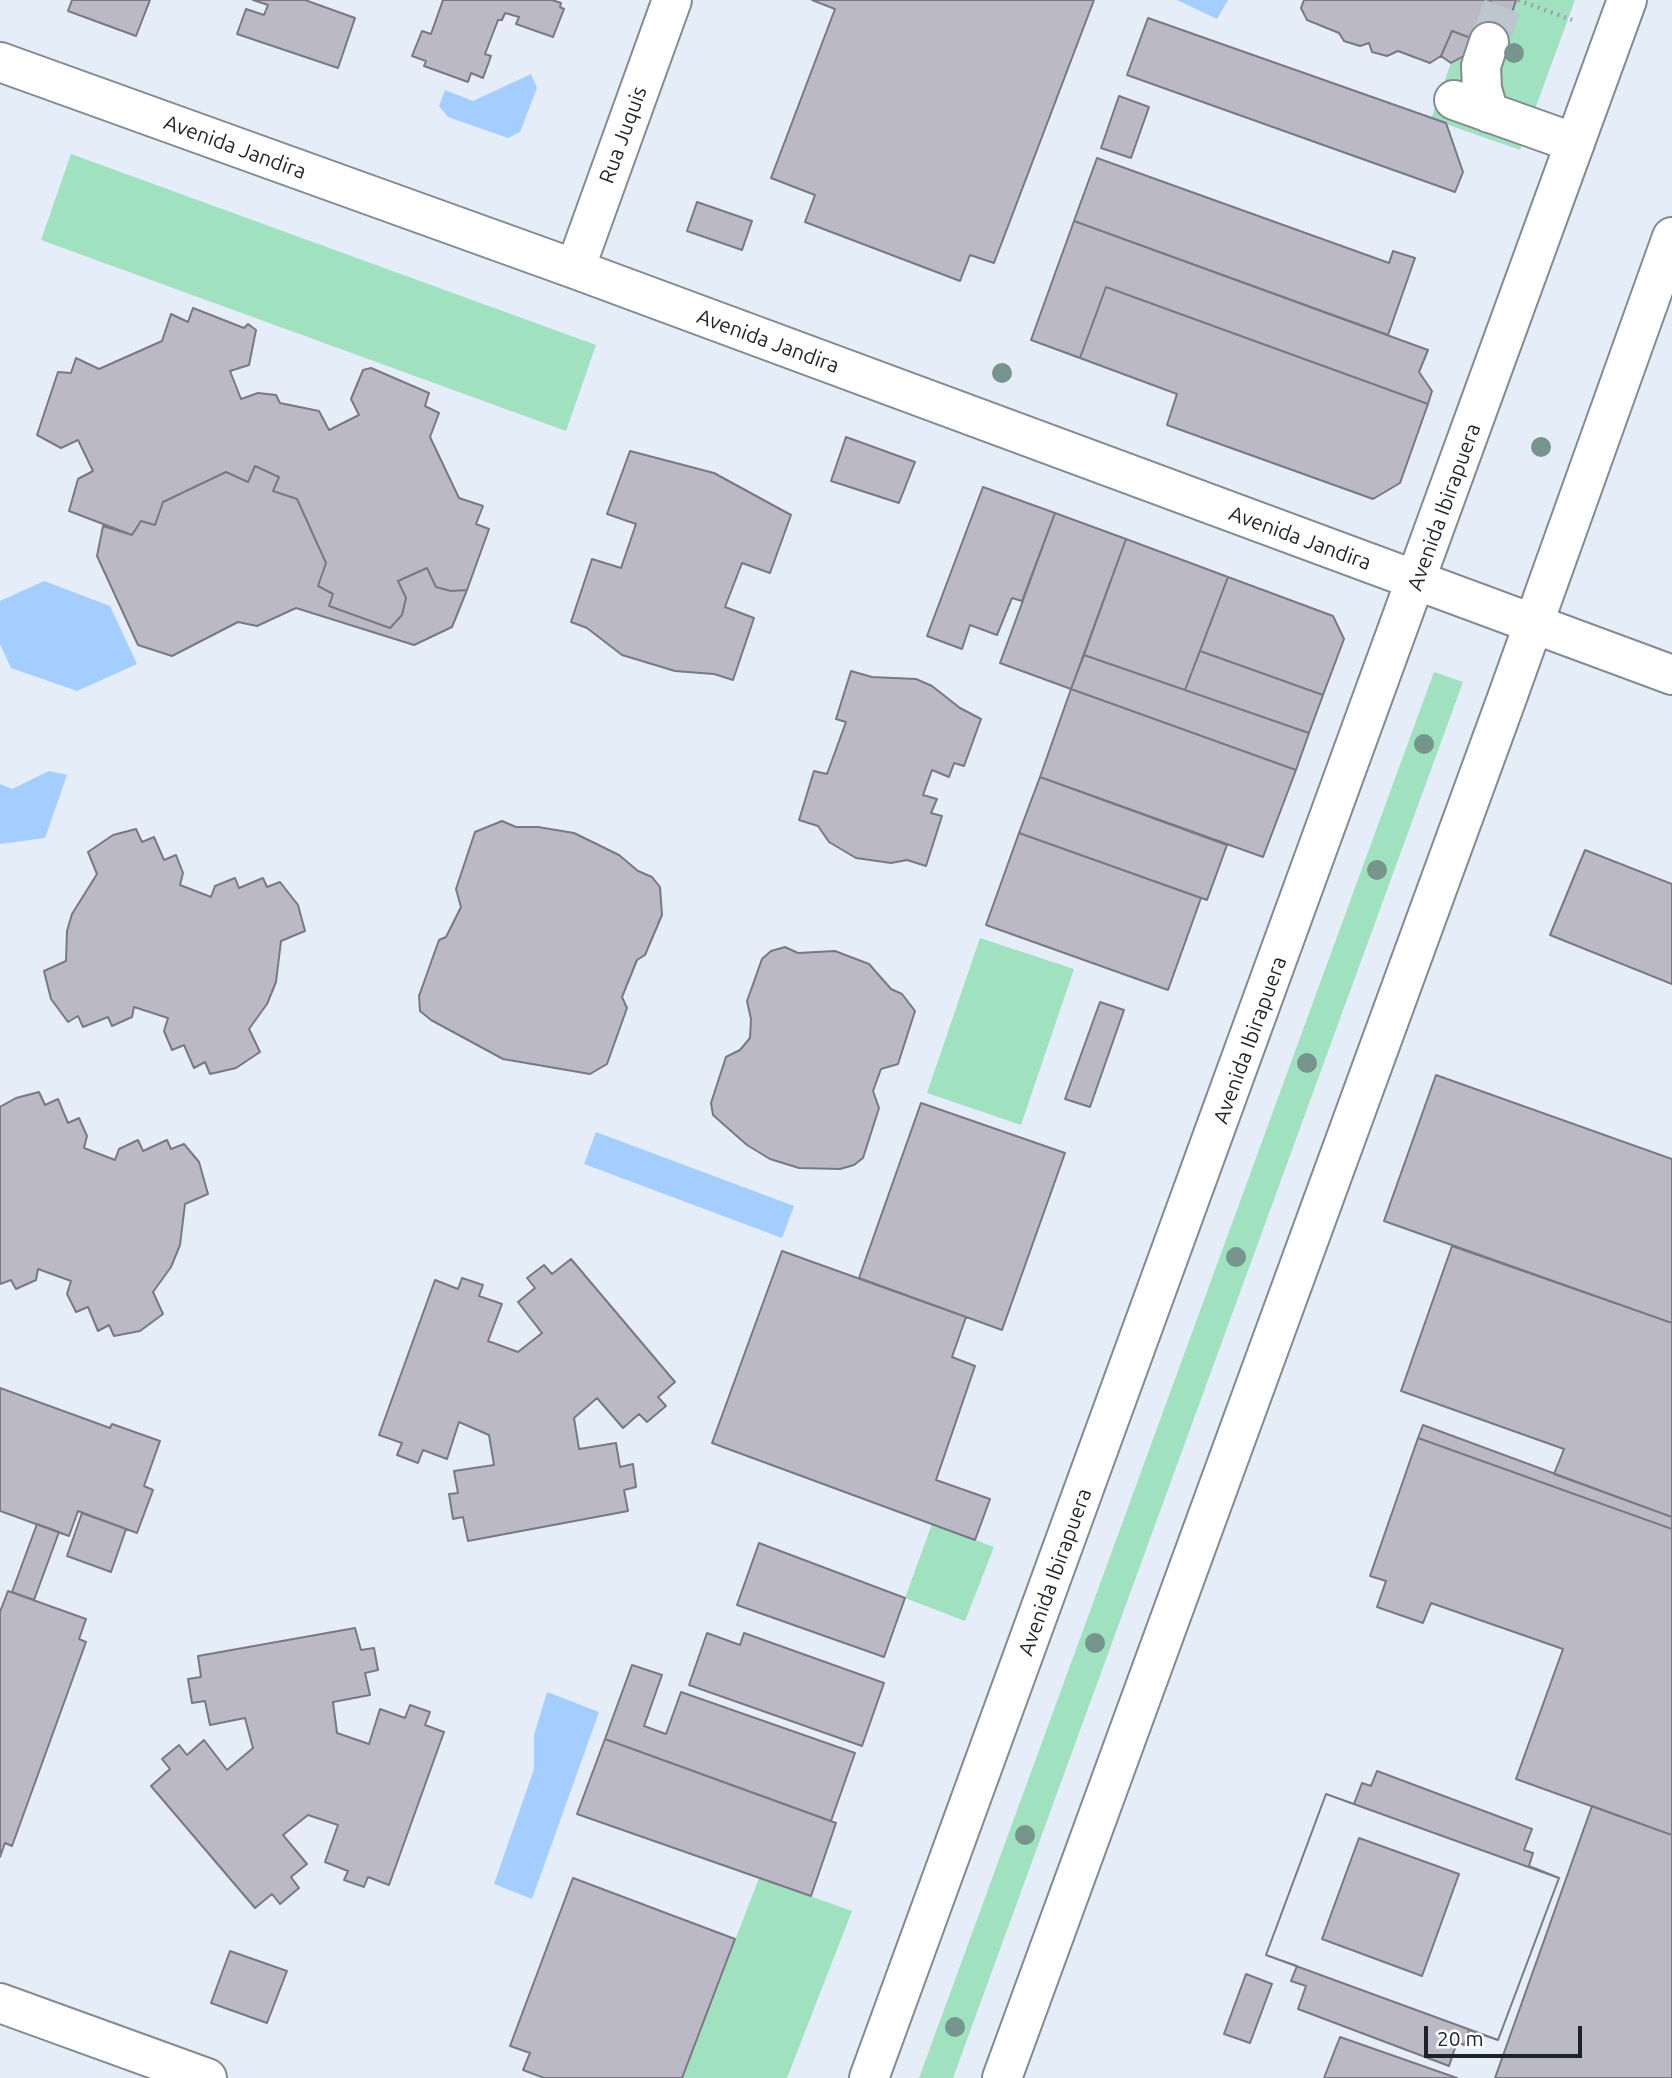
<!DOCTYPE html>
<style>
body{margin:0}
#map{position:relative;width:1672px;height:2078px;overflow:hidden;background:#e5eef8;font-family:Ubuntu,sans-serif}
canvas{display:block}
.scale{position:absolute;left:1424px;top:2026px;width:158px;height:32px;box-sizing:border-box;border:4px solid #1f2226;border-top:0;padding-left:9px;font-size:21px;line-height:24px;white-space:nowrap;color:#1f2226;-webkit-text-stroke:5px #fff;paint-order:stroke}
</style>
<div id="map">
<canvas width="1672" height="2078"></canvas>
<div class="scale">20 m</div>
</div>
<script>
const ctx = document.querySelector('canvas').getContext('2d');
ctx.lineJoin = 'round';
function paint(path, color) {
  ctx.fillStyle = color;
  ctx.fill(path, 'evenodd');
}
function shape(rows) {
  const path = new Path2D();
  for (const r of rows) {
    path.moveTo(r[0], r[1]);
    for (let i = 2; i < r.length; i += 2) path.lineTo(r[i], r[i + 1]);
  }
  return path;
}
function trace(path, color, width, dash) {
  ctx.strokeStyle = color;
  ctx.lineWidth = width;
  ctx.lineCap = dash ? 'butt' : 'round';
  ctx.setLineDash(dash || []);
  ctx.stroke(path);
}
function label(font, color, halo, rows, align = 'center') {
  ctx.font = font + ' Ubuntu,sans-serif';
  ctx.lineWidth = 6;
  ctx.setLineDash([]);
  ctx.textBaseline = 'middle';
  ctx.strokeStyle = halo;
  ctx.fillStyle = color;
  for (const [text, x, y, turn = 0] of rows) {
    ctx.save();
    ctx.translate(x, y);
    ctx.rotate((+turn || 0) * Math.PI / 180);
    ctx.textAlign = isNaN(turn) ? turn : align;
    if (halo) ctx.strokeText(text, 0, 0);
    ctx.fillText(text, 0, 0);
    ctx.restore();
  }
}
const green = shape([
 [1516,0,1575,0,1520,150,1431,119,1451,63,1505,32],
 [71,154,596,345,566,431,41,240],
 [1434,672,1463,682,953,2078,919,2078],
 [980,938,1074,969,1021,1125,927,1093],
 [932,1524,994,1547,965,1621,905,1598],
 [759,1878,852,1911,787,2078,682,2078]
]);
const water = shape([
 [1177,0,1228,0,1217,19],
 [531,74,537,88,520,132,508,138,448,117,439,106,445,90,473,101],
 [44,581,110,606,137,664,77,691,11,668,0,644,0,601],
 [49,771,67,775,45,838,0,844,0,784,12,789],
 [596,1132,794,1206,782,1238,584,1164],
 [547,1692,599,1712,532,1899,494,1884,534,1769,534,1735]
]);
const building = shape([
 [72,0,150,0,136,36,68,11,72,0],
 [253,0,305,0,355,18,338,68,237,34,246,9,264,15,268,5,253,0],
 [443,0,552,0,561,3,560,7,564,9,553,37,516,24,519,17,505,13,502,20,498,20,485,54,491,56,483,78,471,73,468,82,424,66,426,61,412,56,422,31,431,34,443,0],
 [812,0,1094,0,994,263,970,255,960,281,805,222,815,195,771,178,835,9,812,0],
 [1304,0,1491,0,1488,10,1481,12,1485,16,1479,31,1471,38,1452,31,1441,56,1430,63,1398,51,1387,56,1372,52,1369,43,1360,46,1344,41,1339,33,1307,20,1301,8,1304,0],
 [1491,0,1516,0,1506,32,1451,63,1441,56,1452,31,1471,38,1479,31,1485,16,1481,12,1488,10,1491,0],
 [1148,18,1446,123,1463,172,1455,192,1127,75,1148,18],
 [1119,96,1149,107,1131,158,1101,148,1119,96],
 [1097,158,1389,263,1393,251,1415,258,1388,335,1074,221,1097,158],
 [697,202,752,221,742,250,687,231,697,202],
 [1074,221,1428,350,1419,372,1432,391,1428,404,1106,287,1080,358,1031,340,1074,221],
 [1106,287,1428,404,1400,483,1373,499,1167,425,1177,394,1080,358,1106,287],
 [193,308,244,328,248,324,256,330,249,365,230,371,241,399,258,393,276,395,280,403,319,411,329,430,359,415,351,399,363,370,371,368,429,393,425,406,439,413,430,437,459,498,483,506,476,524,489,529,467,590,451,591,436,587,427,568,398,581,406,598,402,615,390,628,329,606,333,594,318,586,326,563,297,499,273,491,279,477,255,466,248,482,226,472,163,502,155,525,141,521,132,535,69,511,78,479,93,471,78,440,61,448,37,435,58,372,71,373,76,358,99,369,162,341,171,314,188,322,193,308],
 [846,437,915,462,899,503,831,481,846,437],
 [630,451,714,473,791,515,770,573,742,563,725,607,754,618,733,680,714,674,675,671,622,655,587,628,571,622,592,559,621,568,636,524,607,514,630,451],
 [255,466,279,477,273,491,297,499,326,563,318,586,333,594,329,606,390,628,402,615,406,598,398,581,427,568,436,587,451,591,467,590,452,627,414,645,296,608,257,626,238,622,172,656,138,645,97,556,103,526,132,535,141,521,155,525,163,502,226,472,248,482,255,466],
 [983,487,1055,513,1022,601,1012,598,997,635,970,625,962,649,927,636,983,487],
 [1055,513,1126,539,1071,689,1000,663,1055,513],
 [1126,539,1228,577,1185,690,1084,655,1126,539],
 [1228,577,1333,616,1344,639,1323,695,1200,651,1228,577],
 [1200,651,1323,695,1309,733,1185,690,1200,651],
 [1084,655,1309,733,1296,770,1071,689,1084,655],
 [851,671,872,677,916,679,932,686,960,708,981,719,964,766,954,763,949,777,932,770,923,795,937,799,931,813,942,816,926,866,907,860,891,863,856,858,829,842,818,826,799,820,814,771,827,774,846,722,836,719,851,671],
 [1071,689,1296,770,1263,857,1040,777,1071,689],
 [1040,777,1227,845,1207,900,1019,833,1040,777],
 [502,821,516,827,538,827,574,833,619,855,638,871,652,877,660,887,662,915,645,955,637,960,622,997,627,1008,607,1064,590,1074,503,1059,431,1020,420,1011,419,996,439,940,446,937,461,907,456,889,475,832,502,821],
 [136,829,142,842,154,837,164,860,176,855,183,873,180,885,211,897,215,886,235,878,239,888,263,878,267,887,280,882,298,905,305,931,281,941,276,982,267,1004,249,1029,260,1052,236,1068,210,1074,205,1062,194,1068,184,1045,172,1050,164,1031,168,1018,134,1007,132,1017,112,1026,108,1017,83,1027,78,1016,68,1022,51,999,44,971,66,961,67,931,72,914,97,874,88,852,113,835,136,829],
 [1019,833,1201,898,1168,990,986,925,1019,833],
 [1585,850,1672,884,1672,984,1550,935,1585,850],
 [785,947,798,953,835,951,869,964,891,989,902,994,915,1011,898,1064,881,1069,873,1091,879,1108,863,1158,854,1165,840,1169,799,1168,770,1159,747,1145,713,1115,711,1103,726,1057,740,1050,750,1038,751,1019,747,1001,762,959,771,951,785,947],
 [1100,1002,1124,1010,1090,1107,1065,1099,1100,1002],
 [1436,1075,1672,1159,1672,1323,1384,1221,1436,1075],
 [39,1092,45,1105,58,1099,68,1123,79,1118,87,1136,84,1148,115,1160,119,1149,138,1140,143,1151,167,1140,171,1149,184,1144,199,1162,208,1194,185,1204,180,1245,171,1267,153,1292,163,1314,140,1331,114,1336,109,1325,98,1331,88,1307,76,1312,67,1294,71,1281,38,1269,36,1280,16,1289,11,1280,0,1284,0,1107,16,1098,39,1092],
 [921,1103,1065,1153,1002,1330,859,1278,921,1103],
 [1452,1246,1672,1323,1672,1517,1554,1474,1564,1449,1401,1391,1452,1246],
 [782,1251,966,1317,952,1357,975,1366,936,1480,990,1499,975,1540,712,1443,782,1251],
 [571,1259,675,1382,658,1397,666,1406,647,1422,639,1414,623,1428,597,1398,574,1418,579,1449,616,1443,620,1467,633,1464,636,1487,624,1490,628,1511,468,1541,463,1517,453,1519,449,1494,458,1493,454,1471,494,1465,489,1435,459,1422,447,1459,423,1450,418,1463,397,1455,402,1443,379,1435,435,1280,458,1289,462,1278,483,1285,479,1296,502,1304,488,1341,518,1352,542,1333,518,1302,535,1288,527,1278,544,1265,552,1274,571,1259],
 [0,1388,110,1428,112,1424,160,1441,144,1486,153,1490,137,1533,78,1511,69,1536,0,1511,0,1388],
 [1423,1425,1672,1517,1672,1529,1418,1438,1423,1425],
 [1418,1438,1672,1529,1672,1835,1516,1779,1563,1649,1431,1603,1423,1623,1377,1607,1386,1581,1370,1576,1418,1438],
 [82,1513,126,1529,111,1572,67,1556,82,1513],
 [37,1524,59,1532,34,1600,12,1592,37,1524],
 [759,1543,905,1598,884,1657,737,1605,759,1543],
 [8,1591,86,1619,79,1639,86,1642,12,1846,5,1843,0,1857,0,1612,8,1591],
 [355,1628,361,1650,374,1648,378,1670,365,1673,370,1695,333,1702,337,1733,369,1744,380,1709,405,1718,410,1705,430,1712,425,1725,444,1732,389,1885,368,1877,364,1887,344,1880,348,1871,325,1862,338,1825,308,1815,283,1835,307,1864,291,1877,299,1888,280,1904,272,1894,255,1908,151,1786,170,1769,162,1759,179,1745,187,1755,204,1740,227,1770,253,1748,245,1718,210,1725,205,1701,192,1703,188,1679,201,1677,198,1656,355,1628],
 [707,1633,740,1645,744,1633,884,1683,862,1746,689,1685,707,1633],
 [632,1665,662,1675,644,1726,666,1734,681,1692,855,1753,831,1821,605,1739,632,1665],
 [605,1739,836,1823,811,1896,577,1814,605,1739],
 [1377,1771,1532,1829,1524,1850,1533,1853,1529,1866,1559,1878,1498,2040,1469,2030,1464,2045,1457,2042,1449,2066,1298,2009,1306,1986,1291,1981,1297,1966,1266,1955,1326,1794,1354,1804,1362,1783,1371,1786,1377,1771],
 [1326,1794,1559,1878,1498,2040,1266,1955,1326,1794],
 [1592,1806,1672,1835,1672,2078,1495,2078,1592,1806],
 [1359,1838,1459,1874,1422,1976,1322,1939,1359,1838],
 [573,1878,735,1939,682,2078,544,2078,523,2070,530,2053,510,2046,573,1878],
 [230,1951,287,1971,267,2023,211,2003,230,1951],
 [1246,1974,1272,1984,1250,2043,1224,2034,1246,1974],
 [1340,2037,1457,2078,1324,2078,1340,2037]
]);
const minorTunnel = shape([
 [1489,42,1505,0]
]);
const path = shape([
 [1518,0,1572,20]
]);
const minor = shape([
 [1489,42,1481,66,1482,89,1489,113],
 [0,62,575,269,1672,675],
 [1454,100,1575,143],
 [575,269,672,0],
 [0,2003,207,2078]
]);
const major = shape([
 [869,2078,1627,0],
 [1002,2078,1507,698,1672,237]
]);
const trees = [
 [1514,53],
 [1002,373],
 [1541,447],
 [1424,744],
 [1377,870],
 [1307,1063],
 [1236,1257],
 [1095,1643],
 [1025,1835],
 [955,2027]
];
const streetNames = [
 ["Rua Juquis",623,135,-70],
 ["Avenida Jandira",235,147,20],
 ["Avenida Jandira",768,341,20],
 ["Avenida Ibirapuera",1444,507,-70],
 ["Avenida Jandira",1300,538,20],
 ["Avenida Ibirapuera",1250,1040,-70],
 ["Avenida Ibirapuera",1055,1572,-70]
];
paint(green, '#a0e1bf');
paint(water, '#a3ceff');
paint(building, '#bbb9c5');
trace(building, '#7a7883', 2);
trace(minorTunnel, '#bdc5ce', 38, [38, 19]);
trace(minor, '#828a92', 42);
trace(major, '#828a92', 42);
trace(path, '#9aa1a9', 4.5, [2, 5]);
trace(minor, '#fff', 38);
trace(major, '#fff', 38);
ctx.fillStyle = '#75958d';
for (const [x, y] of trees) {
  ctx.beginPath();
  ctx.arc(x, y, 10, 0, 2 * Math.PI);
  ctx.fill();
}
label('21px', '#1f2226', '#fff', streetNames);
</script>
